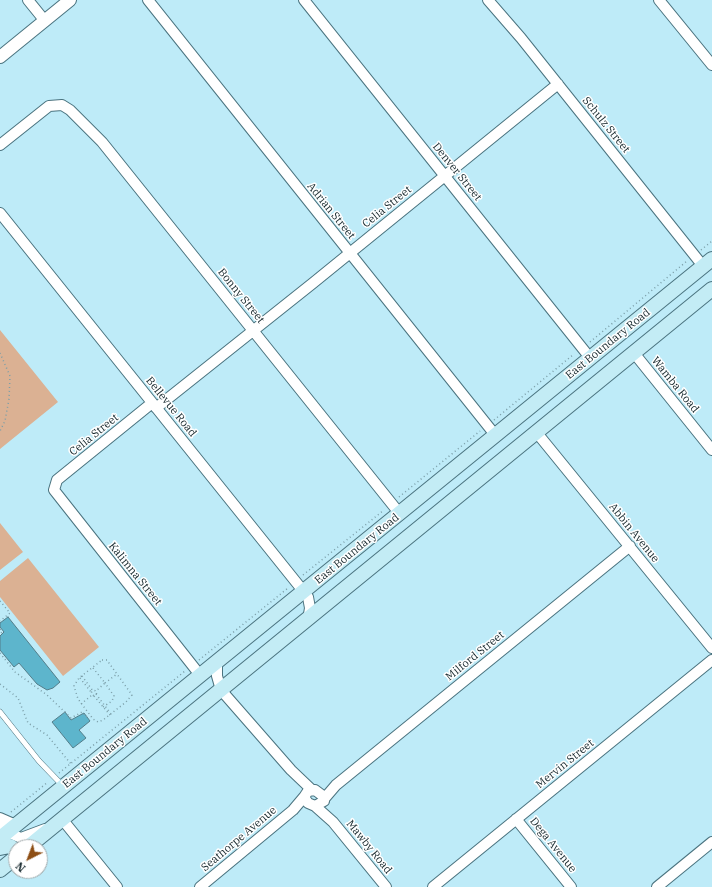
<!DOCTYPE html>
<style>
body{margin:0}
#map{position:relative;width:712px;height:887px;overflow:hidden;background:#beebf8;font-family:"IBM Plex Serif",serif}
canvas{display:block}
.north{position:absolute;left:8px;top:839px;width:40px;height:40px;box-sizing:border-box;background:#fff;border:1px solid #a1a9ab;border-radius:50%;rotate:222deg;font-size:11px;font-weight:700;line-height:16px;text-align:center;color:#15272c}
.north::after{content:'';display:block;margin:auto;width:14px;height:18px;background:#8d4e14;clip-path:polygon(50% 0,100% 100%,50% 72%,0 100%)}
</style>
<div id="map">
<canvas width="712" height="887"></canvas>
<div class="north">N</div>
</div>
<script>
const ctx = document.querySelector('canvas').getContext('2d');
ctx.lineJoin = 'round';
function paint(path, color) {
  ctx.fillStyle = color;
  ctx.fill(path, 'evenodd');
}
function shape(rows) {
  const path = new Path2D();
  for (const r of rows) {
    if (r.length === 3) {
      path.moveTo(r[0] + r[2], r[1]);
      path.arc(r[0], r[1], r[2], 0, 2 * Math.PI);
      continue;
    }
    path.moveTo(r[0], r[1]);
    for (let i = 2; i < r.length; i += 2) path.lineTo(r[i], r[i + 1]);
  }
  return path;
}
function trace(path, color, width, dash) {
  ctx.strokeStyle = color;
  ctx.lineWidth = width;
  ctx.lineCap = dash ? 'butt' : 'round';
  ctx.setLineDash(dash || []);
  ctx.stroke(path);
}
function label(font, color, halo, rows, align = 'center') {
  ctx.font = font + ' "IBM Plex Serif",serif';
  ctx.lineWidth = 3;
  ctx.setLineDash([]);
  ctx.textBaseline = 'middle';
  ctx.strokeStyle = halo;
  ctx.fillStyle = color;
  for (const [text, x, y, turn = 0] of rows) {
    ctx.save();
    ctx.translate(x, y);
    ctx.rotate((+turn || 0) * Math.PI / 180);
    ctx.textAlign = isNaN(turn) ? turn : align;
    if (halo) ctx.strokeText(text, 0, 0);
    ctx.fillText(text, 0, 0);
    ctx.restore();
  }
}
const green = shape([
 [0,330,58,402,0,449],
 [0,523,23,552,0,570],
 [28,558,99,647,63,676,0,597,0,581]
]);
const building = shape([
 [8,617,60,682,53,688,47,690,37,684,19,663,14,667,0,650,0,636,4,632,0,627,0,623,8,617],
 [65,712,71,720,84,713,90,721,79,730,86,738,73,748,52,722,65,712]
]);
const path = shape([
 [701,250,712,241],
 [590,342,687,261],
 [0,353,10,376,9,399,5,421,0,431],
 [494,420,574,354],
 [399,497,480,431],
 [303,575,384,510],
 [0,601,10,613,0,621],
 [0,629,2,632,0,634],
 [0,653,15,672,47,695,71,718,82,712,86,717,88,715],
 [102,660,107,660,109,663,132,695,126,702,103,720,98,722,93,719,78,699,74,686,79,678,102,660],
 [199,660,288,588],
 [93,668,105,683,96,691],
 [82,676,93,691],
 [80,678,91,692],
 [0,684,18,698,28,723,47,735,71,764],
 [94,693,2.5],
 [96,694,111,714],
 [94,696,110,715],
 [81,704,92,695],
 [103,707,112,701,114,696,105,683,117,674],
 [59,773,185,671],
 [11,812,48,782]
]);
const service = shape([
 [0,712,39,761,63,786]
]);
const minor = shape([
 [28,0,45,21],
 [148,0,496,436],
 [304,0,591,359],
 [488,0,521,38,703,266],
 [659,0,712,65],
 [0,145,49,106,62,105,70,110,102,142,400,514],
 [0,213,304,592,308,597,310,608,308,620],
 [634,353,712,450],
 [152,403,57,480,54,490,200,675],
 [156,408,313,283,558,84],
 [537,433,712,648],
 [217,662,217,676,221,690,291,770,312,790],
 [324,799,336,785,630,546],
 [315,806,324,801,323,796,315,790,308,791,304,797,308,803,315,806,333,822,386,887],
 [0,818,16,825],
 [62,819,117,887],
 [516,819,571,887],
 [0,827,7,832,21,838,45,829],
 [200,887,293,810,304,797],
 [433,887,712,660],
 [657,887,712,842]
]);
const tertiary = shape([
 [0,57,70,0]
]);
const secondary = shape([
 [0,838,712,259],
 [28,847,712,289],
 [0,848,10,846,16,851],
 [0,870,16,857]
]);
const streetNames = [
 ["Schulz Street",606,125,51],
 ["Denver Street",457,172,51],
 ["Celia Street",387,207,-39],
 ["Adrian Street",331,211,51],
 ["Bonny Street",241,296,51],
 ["East Boundary Road",608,344,-39],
 ["Wamba Road",675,385,51],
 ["Bellevue Road",171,407,51],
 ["Celia Street",94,435,-39],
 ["Abbin Avenue",634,533,51],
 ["East Boundary Road",357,549,-39],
 ["Kalimna Street",135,574,51],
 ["Milford Street",475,656,-39],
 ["East Boundary Road",105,753,-39],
 ["Mervin Street",565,764,-39],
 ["Seathorpe Avenue",239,839,-40],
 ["Dega Avenue",553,845,51],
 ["Mawby Road",369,847,51]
];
paint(green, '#dbb193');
paint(building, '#5db5cc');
trace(building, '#537d89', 1);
trace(service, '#4a737f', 6);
trace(minor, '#4a737f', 12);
trace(tertiary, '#4a737f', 14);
trace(secondary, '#4a737f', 16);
trace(path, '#7b9ea8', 1.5, [1, 3]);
trace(service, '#fff', 5);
trace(minor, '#fff', 10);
trace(tertiary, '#fff', 12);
trace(secondary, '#c3ecf5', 14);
label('11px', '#15272c', '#fff', streetNames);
</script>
